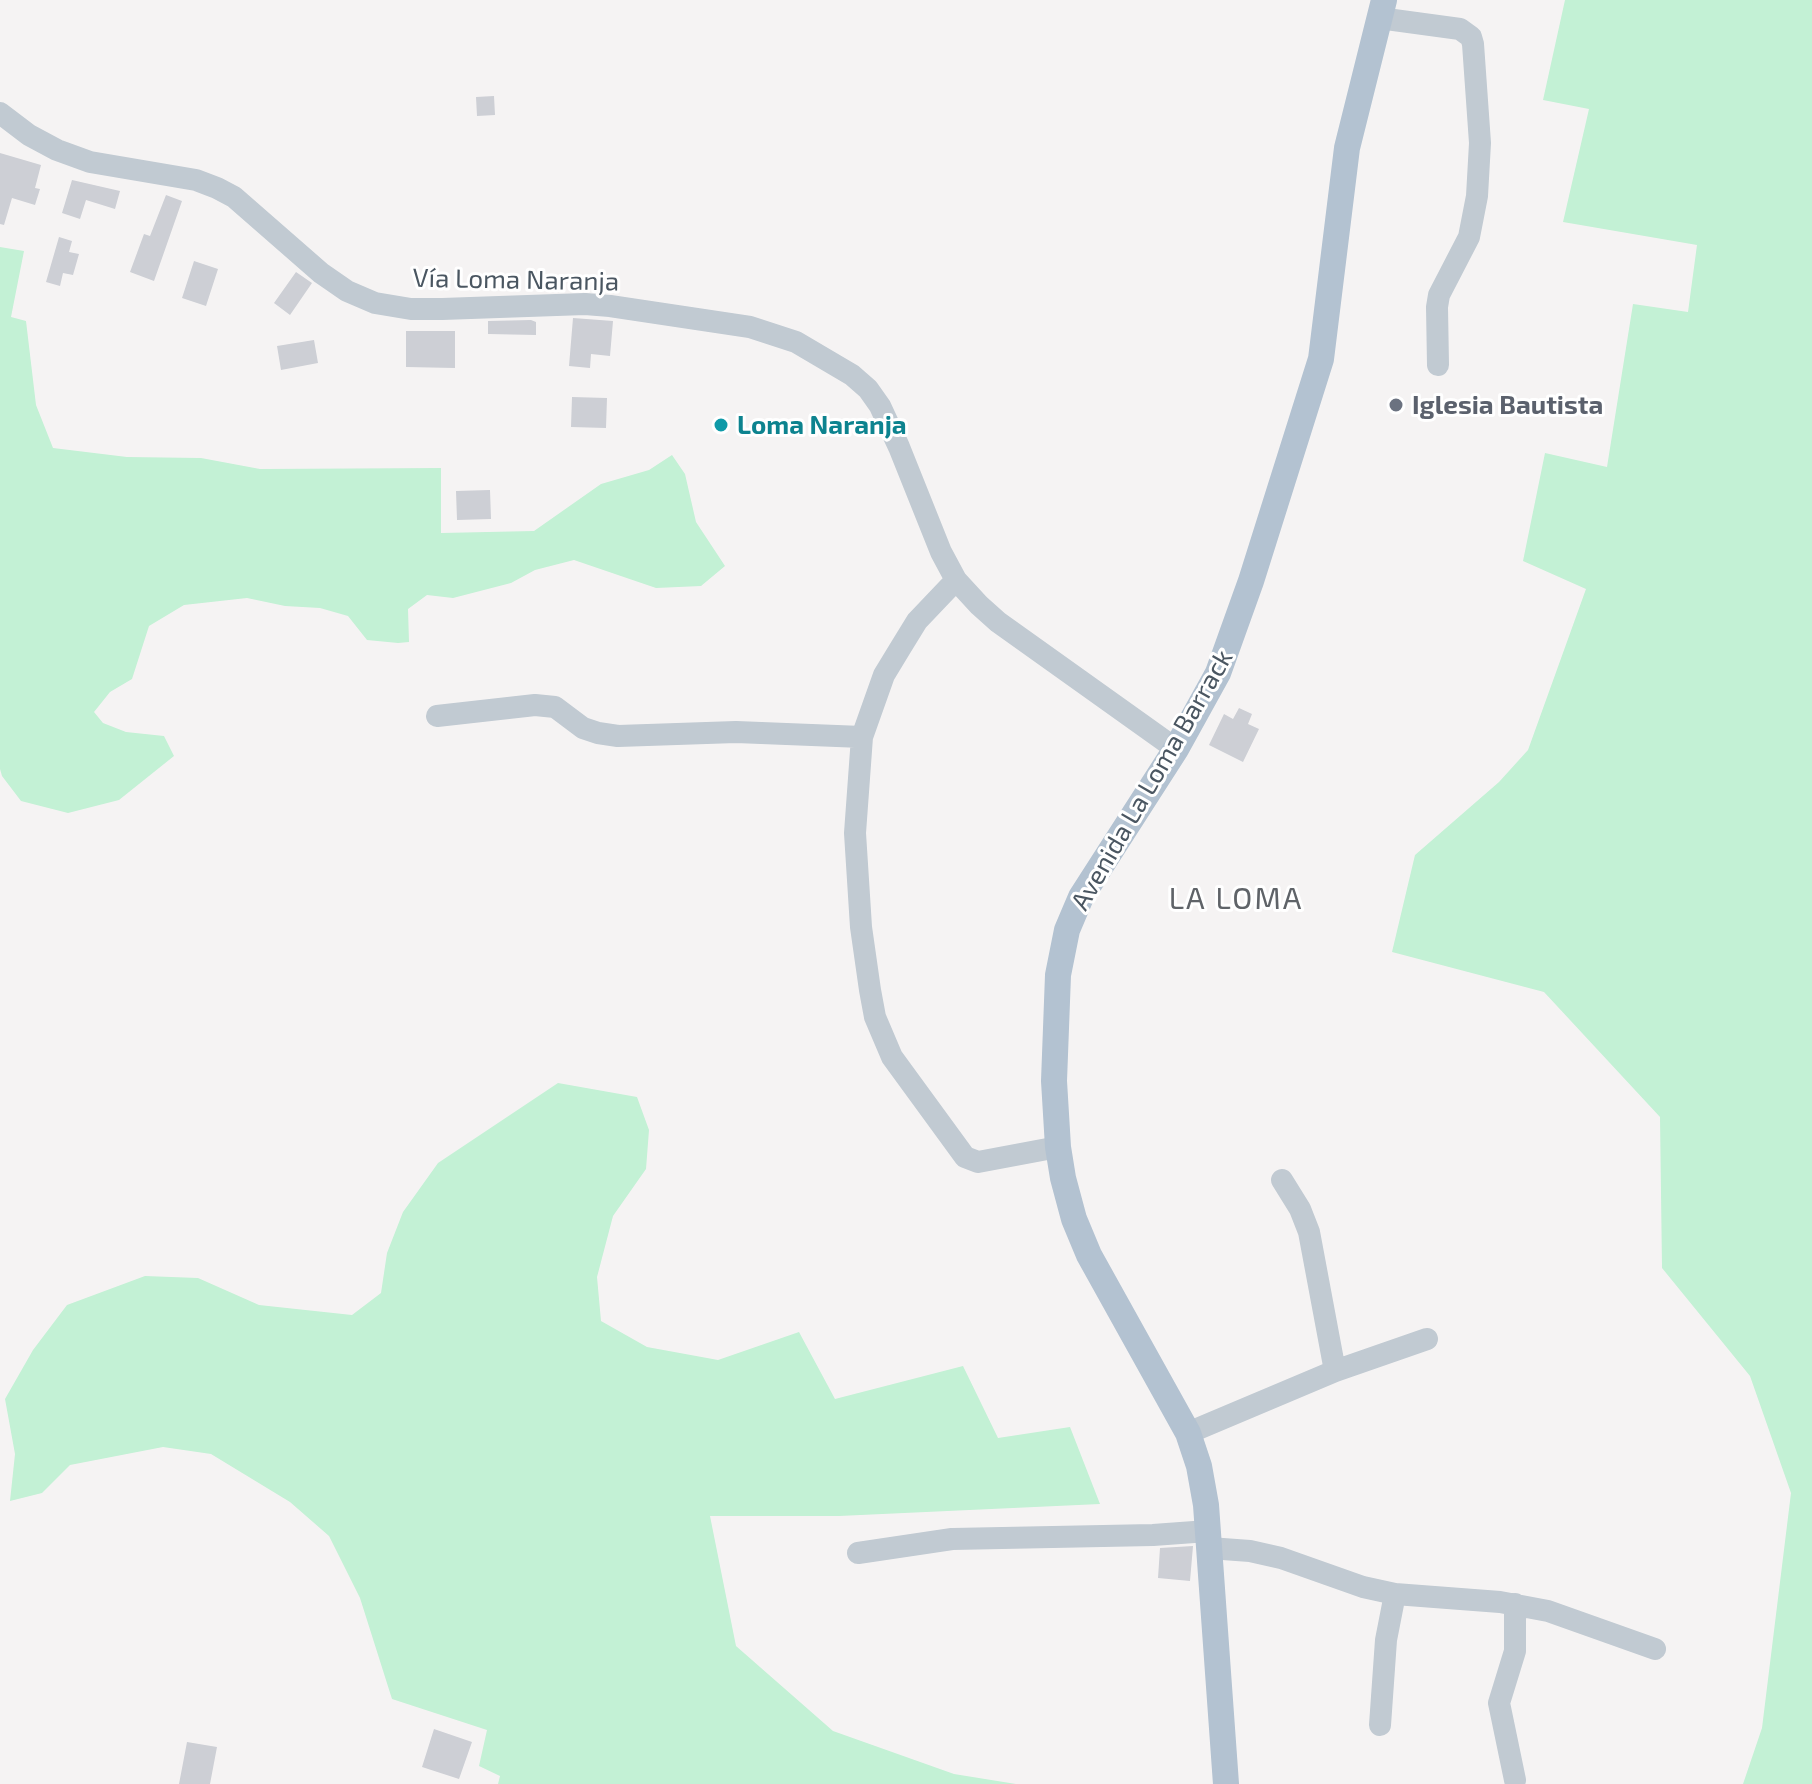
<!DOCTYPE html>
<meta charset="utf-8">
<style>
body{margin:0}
canvas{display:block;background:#f5f3f3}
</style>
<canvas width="1812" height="1784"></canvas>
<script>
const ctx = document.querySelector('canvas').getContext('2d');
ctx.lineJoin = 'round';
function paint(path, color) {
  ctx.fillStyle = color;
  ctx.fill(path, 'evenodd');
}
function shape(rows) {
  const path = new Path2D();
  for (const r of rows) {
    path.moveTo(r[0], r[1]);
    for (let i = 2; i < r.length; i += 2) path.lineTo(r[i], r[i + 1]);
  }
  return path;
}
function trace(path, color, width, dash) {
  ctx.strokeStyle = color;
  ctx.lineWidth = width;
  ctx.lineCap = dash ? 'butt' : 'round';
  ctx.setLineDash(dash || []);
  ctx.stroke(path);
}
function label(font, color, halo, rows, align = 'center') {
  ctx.font = font + ' "Exo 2",sans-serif';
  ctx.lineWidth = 6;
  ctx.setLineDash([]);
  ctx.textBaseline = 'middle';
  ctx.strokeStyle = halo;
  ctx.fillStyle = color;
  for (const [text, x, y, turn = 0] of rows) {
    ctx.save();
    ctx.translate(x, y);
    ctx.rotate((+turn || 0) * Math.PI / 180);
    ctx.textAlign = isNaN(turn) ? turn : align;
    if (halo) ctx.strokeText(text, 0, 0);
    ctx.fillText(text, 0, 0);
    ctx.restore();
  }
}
const green = shape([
 [1565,0,1812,0,1812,1784,1743,1784,1762,1728,1791,1493,1750,1376,1662,1268,1660,1117,1544,992,1392,952,1415,855,1499,782,1528,750,1586,589,1523,561,1545,453,1607,467,1633,304,1688,312,1697,245,1563,222,1589,109,1543,100],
 [0,247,24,251,11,317,26,321,36,405,53,448,127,457,201,458,260,469,441,468,441,533,534,531,601,484,649,470,672,455,685,474,696,522,725,566,701,586,656,588,574,560,535,570,511,583,453,598,427,595,408,609,409,642,398,643,367,640,348,616,320,608,285,606,247,598,184,605,149,626,132,679,110,692,94,712,103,723,126,732,164,736,174,756,119,800,68,813,21,801,2,776,0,769],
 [558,1083,637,1097,649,1130,646,1169,613,1216,597,1277,601,1321,647,1347,718,1360,799,1332,835,1399,963,1366,998,1438,1070,1427,1100,1504,839,1516,710,1516,736,1646,833,1731,954,1774,1016,1784,498,1784,500,1776,479,1766,487,1730,392,1699,360,1598,329,1536,290,1502,211,1454,163,1447,70,1465,42,1493,10,1501,15,1454,5,1399,33,1350,67,1305,145,1276,198,1278,259,1305,352,1315,381,1293,387,1253,403,1212,438,1163]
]);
const building = shape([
 [494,96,495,115,477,116,476,97],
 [0,153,41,165,35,188,40,189,35,205,12,198,4,225,0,224],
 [72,180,120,191,115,209,86,200,80,219,62,213],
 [166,195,182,201,154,281,130,272,144,234,150,236],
 [59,237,72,241,69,252,79,254,73,275,63,273,60,286,46,282],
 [194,261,218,269,206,306,182,298],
 [296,272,312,283,290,315,274,303],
 [573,318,613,321,610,356,591,354,590,368,569,366],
 [531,320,536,322,536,335,488,334,488,321],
 [406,331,455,331,455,368,406,367],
 [314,340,318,363,281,370,277,346],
 [572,397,607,398,606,428,571,427],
 [490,490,491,519,457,520,456,491],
 [1239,708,1252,714,1248,724,1259,729,1243,762,1209,745,1224,714,1233,719],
 [1193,1546,1190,1581,1158,1578,1160,1548],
 [434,1729,472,1742,459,1779,422,1767],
 [187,1742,217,1747,210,1784,179,1784]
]);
const minor = shape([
 [1379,18,1460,29,1471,37,1473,44,1480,143,1477,196,1469,237,1439,295,1437,307,1438,365],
 [0,113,29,135,57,150,90,162,196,180,217,188,234,197,321,273,347,291,375,303,411,309,442,309,585,304,610,306,750,327,796,342,852,375,868,389,880,406,899,447,941,552,956,580,979,605,998,622,1176,749],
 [956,580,917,621,901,647,884,675,862,737,855,833,861,927,870,990,875,1017,892,1057,965,1157,978,1162,1058,1147],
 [437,716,535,705,555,707,583,728,598,733,618,736,736,732,862,737],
 [1335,1371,1427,1339],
 [1188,1433,1335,1371,1309,1232,1300,1209,1282,1180],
 [1209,1548,1250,1551,1281,1558,1363,1587,1395,1594,1500,1602,1548,1611,1655,1649],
 [858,1553,952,1539,1153,1535,1208,1531],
 [1515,1604,1515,1651,1499,1703,1515,1780],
 [1380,1725,1386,1640,1395,1594]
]);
const major = shape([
 [1226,1784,1206,1505,1199,1466,1188,1433,1089,1255,1074,1219,1063,1178,1058,1147,1054,1081,1058,975,1067,930,1081,897,1176,749,1218,673,1251,581,1321,359,1347,148,1384,0]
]);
const markers = [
 [1396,405,8,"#6b7280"],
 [721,425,8,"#0f9aa8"]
];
const streetNames = [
 ["Vía Loma Naranja",516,280,1],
 ["Avenida La Loma Barrack",1152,780,-60]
];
const worshipNames = [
 ["Iglesia Bautista",1412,405]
];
const cultureNames = [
 ["Loma Naranja",737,425]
];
const quarterNames = [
 ["LA LOMA",1236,899]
];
paint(green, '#c3f1d5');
paint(building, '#cdcfd5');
trace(minor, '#c1cad2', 22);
trace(major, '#b3c2d1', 26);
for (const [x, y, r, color] of markers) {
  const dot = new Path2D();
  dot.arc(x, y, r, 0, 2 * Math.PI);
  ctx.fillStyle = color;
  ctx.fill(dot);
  trace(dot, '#fff', 3);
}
label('26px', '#4a5661', '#fff', streetNames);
label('bold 26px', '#5b616d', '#fff', worshipNames, 'left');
label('bold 26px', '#0d838f', '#fff', cultureNames, 'left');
ctx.letterSpacing = '2px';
label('30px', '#5f6368', '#fff', quarterNames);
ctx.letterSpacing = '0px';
</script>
